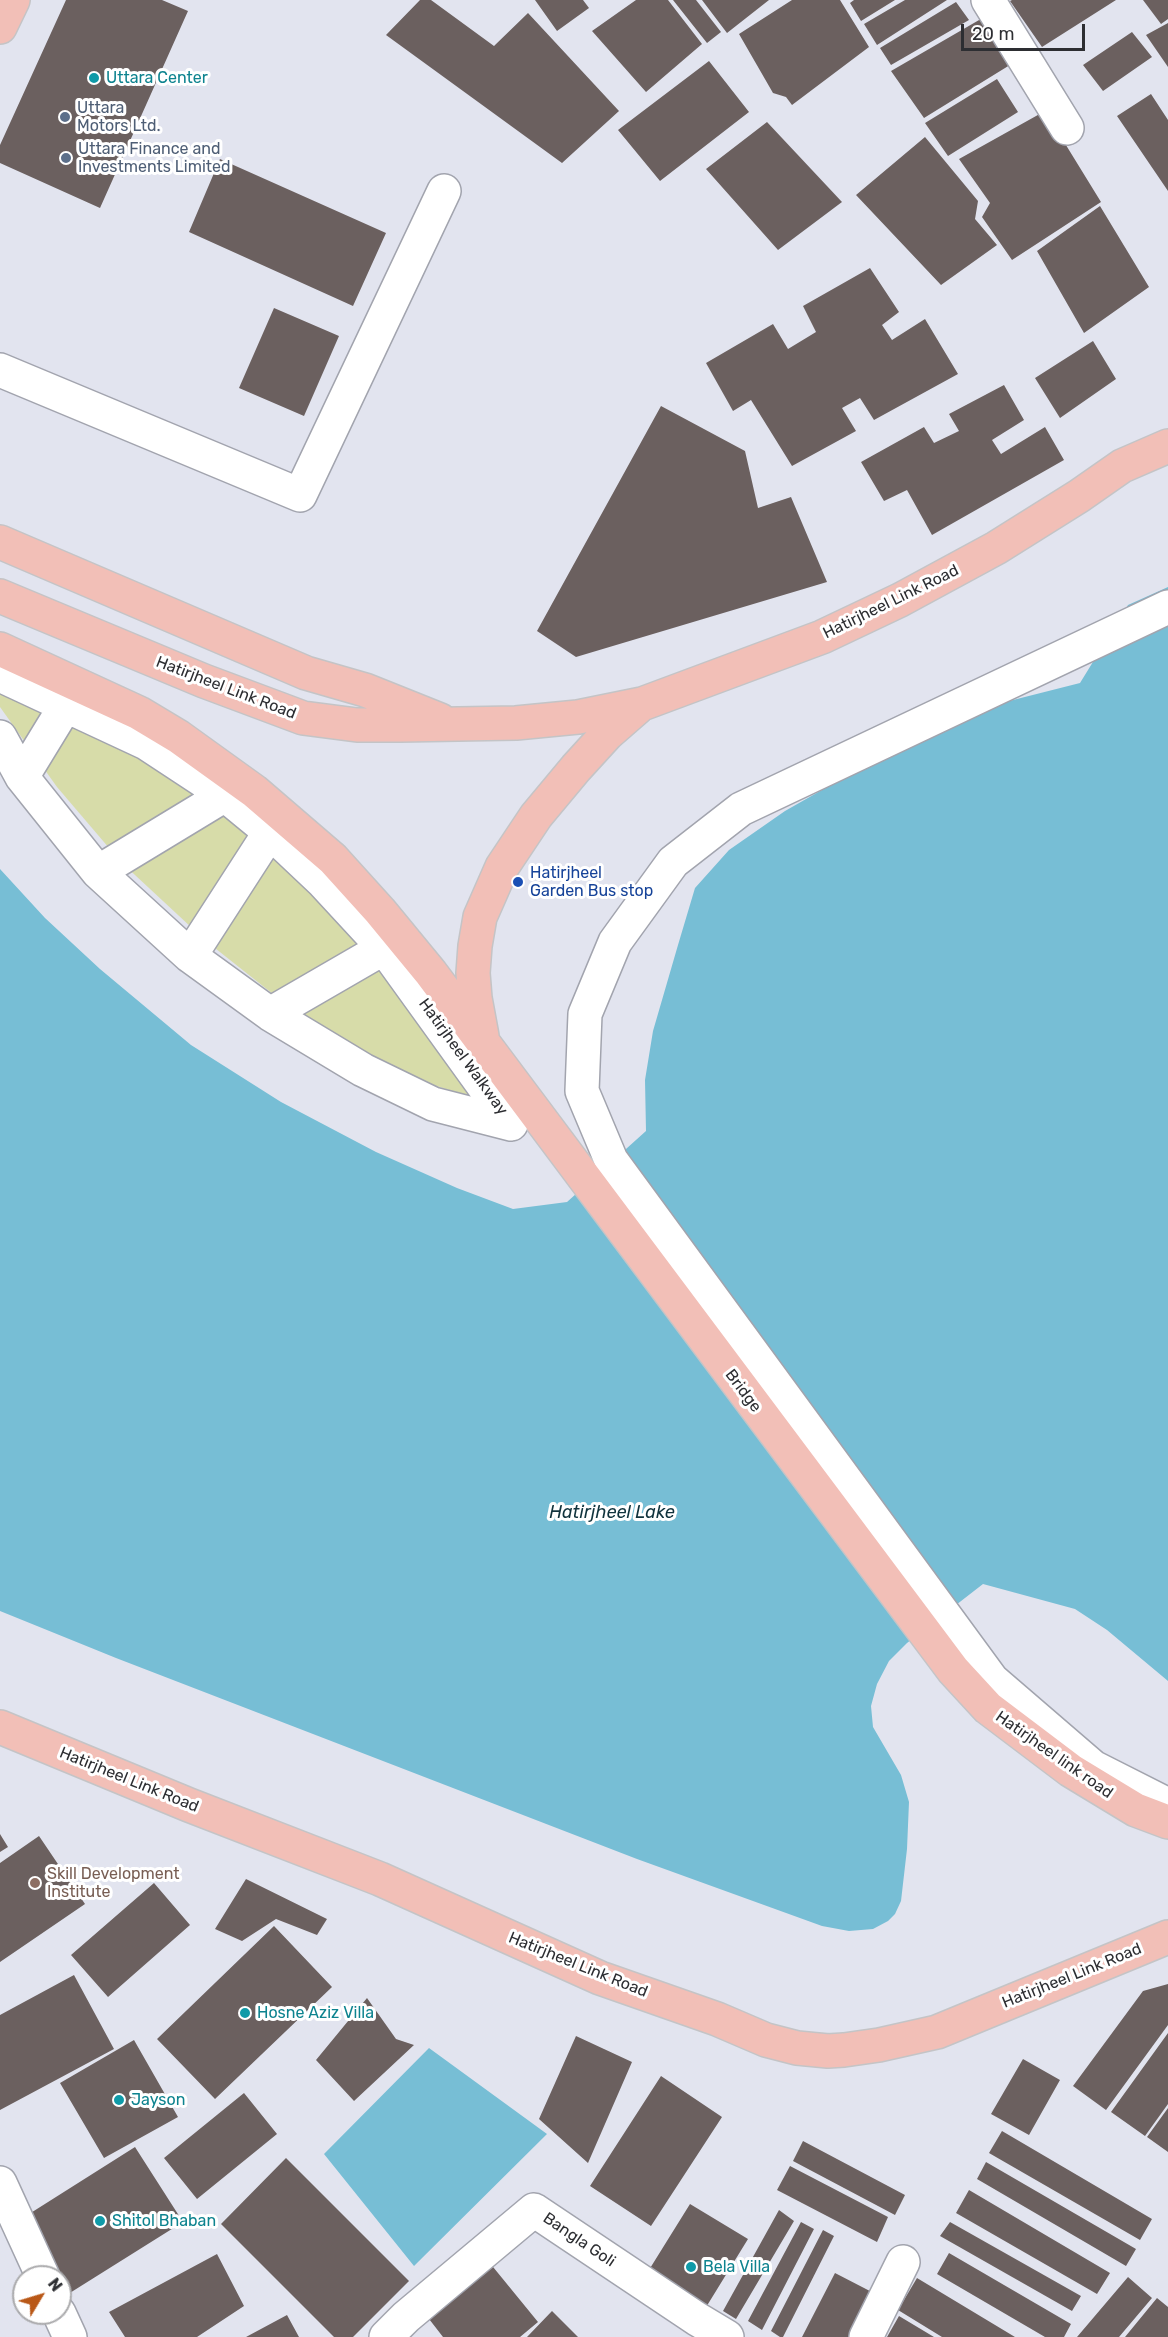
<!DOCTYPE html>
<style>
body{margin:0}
#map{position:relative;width:1168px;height:2337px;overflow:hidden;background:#e2e4ef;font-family:Rubik,sans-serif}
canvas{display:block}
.north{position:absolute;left:12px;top:2265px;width:60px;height:60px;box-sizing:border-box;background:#fff;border:2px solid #ababad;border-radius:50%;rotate:52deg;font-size:16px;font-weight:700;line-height:24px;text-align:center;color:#2d2e32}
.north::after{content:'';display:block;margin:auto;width:21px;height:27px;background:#b95817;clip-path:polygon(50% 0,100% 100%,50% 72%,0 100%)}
.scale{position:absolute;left:961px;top:24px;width:124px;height:27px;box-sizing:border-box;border:3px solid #2d2e32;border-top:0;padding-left:8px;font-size:18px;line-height:21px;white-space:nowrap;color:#2d2e32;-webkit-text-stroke:4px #fff;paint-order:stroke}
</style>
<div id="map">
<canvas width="1168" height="2337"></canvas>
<div class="north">N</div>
<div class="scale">20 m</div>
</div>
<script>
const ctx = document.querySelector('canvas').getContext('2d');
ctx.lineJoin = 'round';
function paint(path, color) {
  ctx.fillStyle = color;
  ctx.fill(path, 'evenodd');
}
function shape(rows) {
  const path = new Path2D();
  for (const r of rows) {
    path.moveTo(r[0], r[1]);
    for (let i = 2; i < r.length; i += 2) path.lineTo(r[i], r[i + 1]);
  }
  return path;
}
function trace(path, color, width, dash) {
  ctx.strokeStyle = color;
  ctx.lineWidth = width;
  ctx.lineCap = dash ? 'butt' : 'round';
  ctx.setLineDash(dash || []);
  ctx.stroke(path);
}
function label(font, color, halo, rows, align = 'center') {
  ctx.font = font + ' Rubik,sans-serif';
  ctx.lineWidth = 6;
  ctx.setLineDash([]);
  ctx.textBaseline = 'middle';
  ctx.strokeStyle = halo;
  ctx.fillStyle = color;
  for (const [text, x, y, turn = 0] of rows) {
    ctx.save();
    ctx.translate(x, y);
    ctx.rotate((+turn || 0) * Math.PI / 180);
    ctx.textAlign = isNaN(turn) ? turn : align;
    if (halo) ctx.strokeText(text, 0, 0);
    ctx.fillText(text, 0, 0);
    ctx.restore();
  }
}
const green = shape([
 [0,683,84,720,276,845,492,1103,420,1081,369,1056,278,998,206,941,121,862,57,787,0,707]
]);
const water = shape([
 [1168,587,1168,1681,1107,1630,1075,1609,983,1584,907,1643,889,1661,877,1684,871,1706,873,1727,901,1775,909,1802,907,1849,901,1901,895,1914,888,1921,873,1929,849,1931,822,1926,637,1859,116,1658,0,1611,0,869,45,918,100,969,191,1045,281,1102,376,1152,457,1188,513,1209,567,1202,646,1131,645,1080,653,1031,678,945,695,888,729,850,785,811,938,724,1013,700,1080,683,1128,605],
 [429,2048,547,2134,414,2266,324,2154]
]);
const building = shape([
 [66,0,162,0,188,11,100,208,0,163,0,145],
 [420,0,431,0,494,46,528,13,619,111,562,163,386,35],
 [535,0,583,0,589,8,557,31],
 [636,0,668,0,702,44,646,92,592,31],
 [673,0,696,0,721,32,707,43],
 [702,0,769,0,727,33],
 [792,0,840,0,869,47,792,105,786,97,773,93,739,34],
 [854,0,895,0,861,21,850,3],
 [905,0,947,0,877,45,864,24],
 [1012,0,1116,0,1042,47,1010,1],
 [1143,0,1168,0,1168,19,1161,24],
 [956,2,969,20,891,65,880,48],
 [986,16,1018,60,924,118,891,71],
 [1168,23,1168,67,1146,35],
 [1132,32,1152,57,1103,91,1083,65],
 [709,61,749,112,660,181,618,130],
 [997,79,1018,112,948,156,925,123],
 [1151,94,1168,120,1168,191,1117,116],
 [1045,111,1101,202,1012,260,982,217,990,203,959,159],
 [767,122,842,202,778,250,706,169],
 [925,137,978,201,975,219,997,245,941,285,856,195],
 [220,159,386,233,353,306,189,232],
 [1100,206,1149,287,1084,333,1037,251],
 [870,268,899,312,882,325,892,340,925,319,958,374,874,420,860,398,842,408,856,431,792,466,751,400,733,411,706,363,773,324,788,349,816,332,803,306],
 [274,308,339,336,304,416,239,388],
 [1093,341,1116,379,1060,418,1035,378],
 [1004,385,1024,420,992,440,1001,454,1045,427,1064,460,932,535,907,490,884,501,861,462,924,427,934,443,959,431,949,414],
 [661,406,745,451,758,508,791,497,827,582,576,657,537,631],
 [0,1834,8,1847,0,1852],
 [39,1836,85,1904,0,1962,0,1863],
 [246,1879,327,1919,317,1935,276,1919,242,1941,215,1929],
 [154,1883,190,1925,108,1997,71,1955],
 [274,1926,332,1987,215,2099,157,2039],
 [74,1975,114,2049,0,2110,0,2015],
 [1168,1984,1168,2025,1106,2110,1073,2086,1143,1991],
 [367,1998,396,2039,414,2045,354,2101,316,2060],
 [1168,2033,1168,2104,1145,2136,1111,2112],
 [576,2036,632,2062,588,2163,539,2119],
 [134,2040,178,2117,104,2158,60,2083],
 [1023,2059,1060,2080,1029,2135,991,2114],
 [661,2076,722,2117,651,2226,590,2186],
 [244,2093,277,2134,197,2199,164,2158],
 [1168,2108,1168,2152,1147,2137],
 [1002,2131,1152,2219,1140,2240,989,2153],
 [803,2141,905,2195,895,2215,793,2161],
 [135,2147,183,2222,65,2296,60,2288,60,2277,53,2277,18,2221],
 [286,2158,409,2281,353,2337,334,2337,221,2224],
 [986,2162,1136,2249,1126,2266,977,2179],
 [790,2166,888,2217,877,2242,777,2190],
 [969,2190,1110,2273,1097,2294,956,2213],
 [690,2204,748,2239,692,2330,634,2294],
 [779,2210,794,2221,736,2319,723,2311],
 [801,2222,814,2229,762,2330,748,2321],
 [950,2222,1081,2296,1072,2311,940,2236],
 [823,2230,834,2236,783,2337,780,2337,771,2331],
 [480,2251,538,2322,520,2337,443,2337,419,2306],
 [949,2253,1071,2324,1064,2337,1045,2337,937,2274],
 [217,2254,244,2306,197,2337,125,2337,109,2312],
 [835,2273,895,2304,878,2337,802,2337],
 [1128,2277,1152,2298,1119,2337,1077,2337],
 [917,2278,1015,2337,942,2337,898,2310],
 [1157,2298,1168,2307,1168,2337,1125,2337],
 [552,2311,578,2337,527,2337],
 [287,2315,299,2337,246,2337],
 [899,2316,934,2337,887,2337]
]);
const minor = shape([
 [988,0,1067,128],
 [0,370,300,495,444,191],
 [1168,607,741,809,673,862,615,942,585,1014,582,1091,611,1160,992,1680,1093,1767,1168,1805],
 [0,675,146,743,225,795,270,832,323,882,384,948,511,1124],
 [0,737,22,777,98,872,190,956,270,1014,363,1070,433,1104,511,1124],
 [22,777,66,705],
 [98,872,225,795],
 [190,956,270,832],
 [270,1014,384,948],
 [0,2183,43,2277],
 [59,2313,70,2337],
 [386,2337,406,2317,534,2210,697,2319,727,2337],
 [866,2337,903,2262]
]);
const major = shape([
 [0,27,13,0],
 [0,542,306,673,365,690,440,720],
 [0,596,204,681,303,718,357,725,401,725,516,723,578,717,642,704,822,637,900,600,996,548,1079,496,1122,466,1168,446],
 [0,649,139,713,179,737,254,791,333,859,380,911,431,973,953,1670,988,1708,1070,1770,1136,1810,1168,1822],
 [482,1036,475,998,473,973,475,946,480,917,502,867,536,816,576,768,607,734,638,707],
 [0,1727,189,1805,380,1879,600,1978,717,2019,766,2040,797,2048,828,2051,844,2050,879,2045,937,2032,1168,1937]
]);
const markers = [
 [94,78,6,"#0f9aa8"],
 [65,117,6,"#5c6f8a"],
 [66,158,6,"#5c6f8a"],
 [518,882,6,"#1a4fb4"],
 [35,1883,6,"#8d6e63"],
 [245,2013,6,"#0f9aa8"],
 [119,2100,6,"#0f9aa8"],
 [100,2221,6,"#0f9aa8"],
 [691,2267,6,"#0f9aa8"]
];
const cultureNames = [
 ["Uttara Center",106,78],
 ["Hosne Aziz Villa",257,2013],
 ["Jayson",131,2100],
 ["Shitol Bhaban",112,2221],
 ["Bela Villa",703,2267]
];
const serviceNames = [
 ["Uttara",77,108],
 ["Motors Ltd.",77,126],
 ["Uttara Finance and",78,149],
 ["Investments Limited",78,167]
];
const streetNames = [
 ["Hatirjheel Link Road",891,602,-26],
 ["Hatirjheel Link Road",226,688,21],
 ["Hatirjheel Walkway",463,1057,54],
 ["Bridge",743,1391,53],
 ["Hatirjheel link road",1054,1755,35],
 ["Hatirjheel Link Road",129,1780,22],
 ["Hatirjheel Link Road",578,1965,22],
 ["Hatirjheel Link Road",1072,1976,-22],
 ["Bangla Goli",579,2240,34]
];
const transitNames = [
 ["Hatirjheel",530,873],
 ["Garden Bus stop",530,891]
];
const educationNames = [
 ["Skill Development",47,1874],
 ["Institute",47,1892]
];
const waterNames = [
 ["Hatirjheel Lake",612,1513]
];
paint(green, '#d7dca9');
paint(water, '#77bed5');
paint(building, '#6b605f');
trace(minor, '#a2a4ae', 36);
trace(major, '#c4c4c6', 36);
trace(minor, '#fff', 33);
trace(major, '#f2bfb7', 33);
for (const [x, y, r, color] of markers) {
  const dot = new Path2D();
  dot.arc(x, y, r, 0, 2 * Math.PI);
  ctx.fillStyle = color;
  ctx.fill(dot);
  trace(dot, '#fff', 2);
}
label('16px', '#0d838f', '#fff', cultureNames, 'left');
label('16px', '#4e5e75', '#fff', serviceNames, 'left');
label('16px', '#2d2e32', '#fff', streetNames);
label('16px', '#164399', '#fff', transitNames, 'left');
label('16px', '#785e54', '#fff', educationNames, 'left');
label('italic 18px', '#10333d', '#fff', waterNames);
</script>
